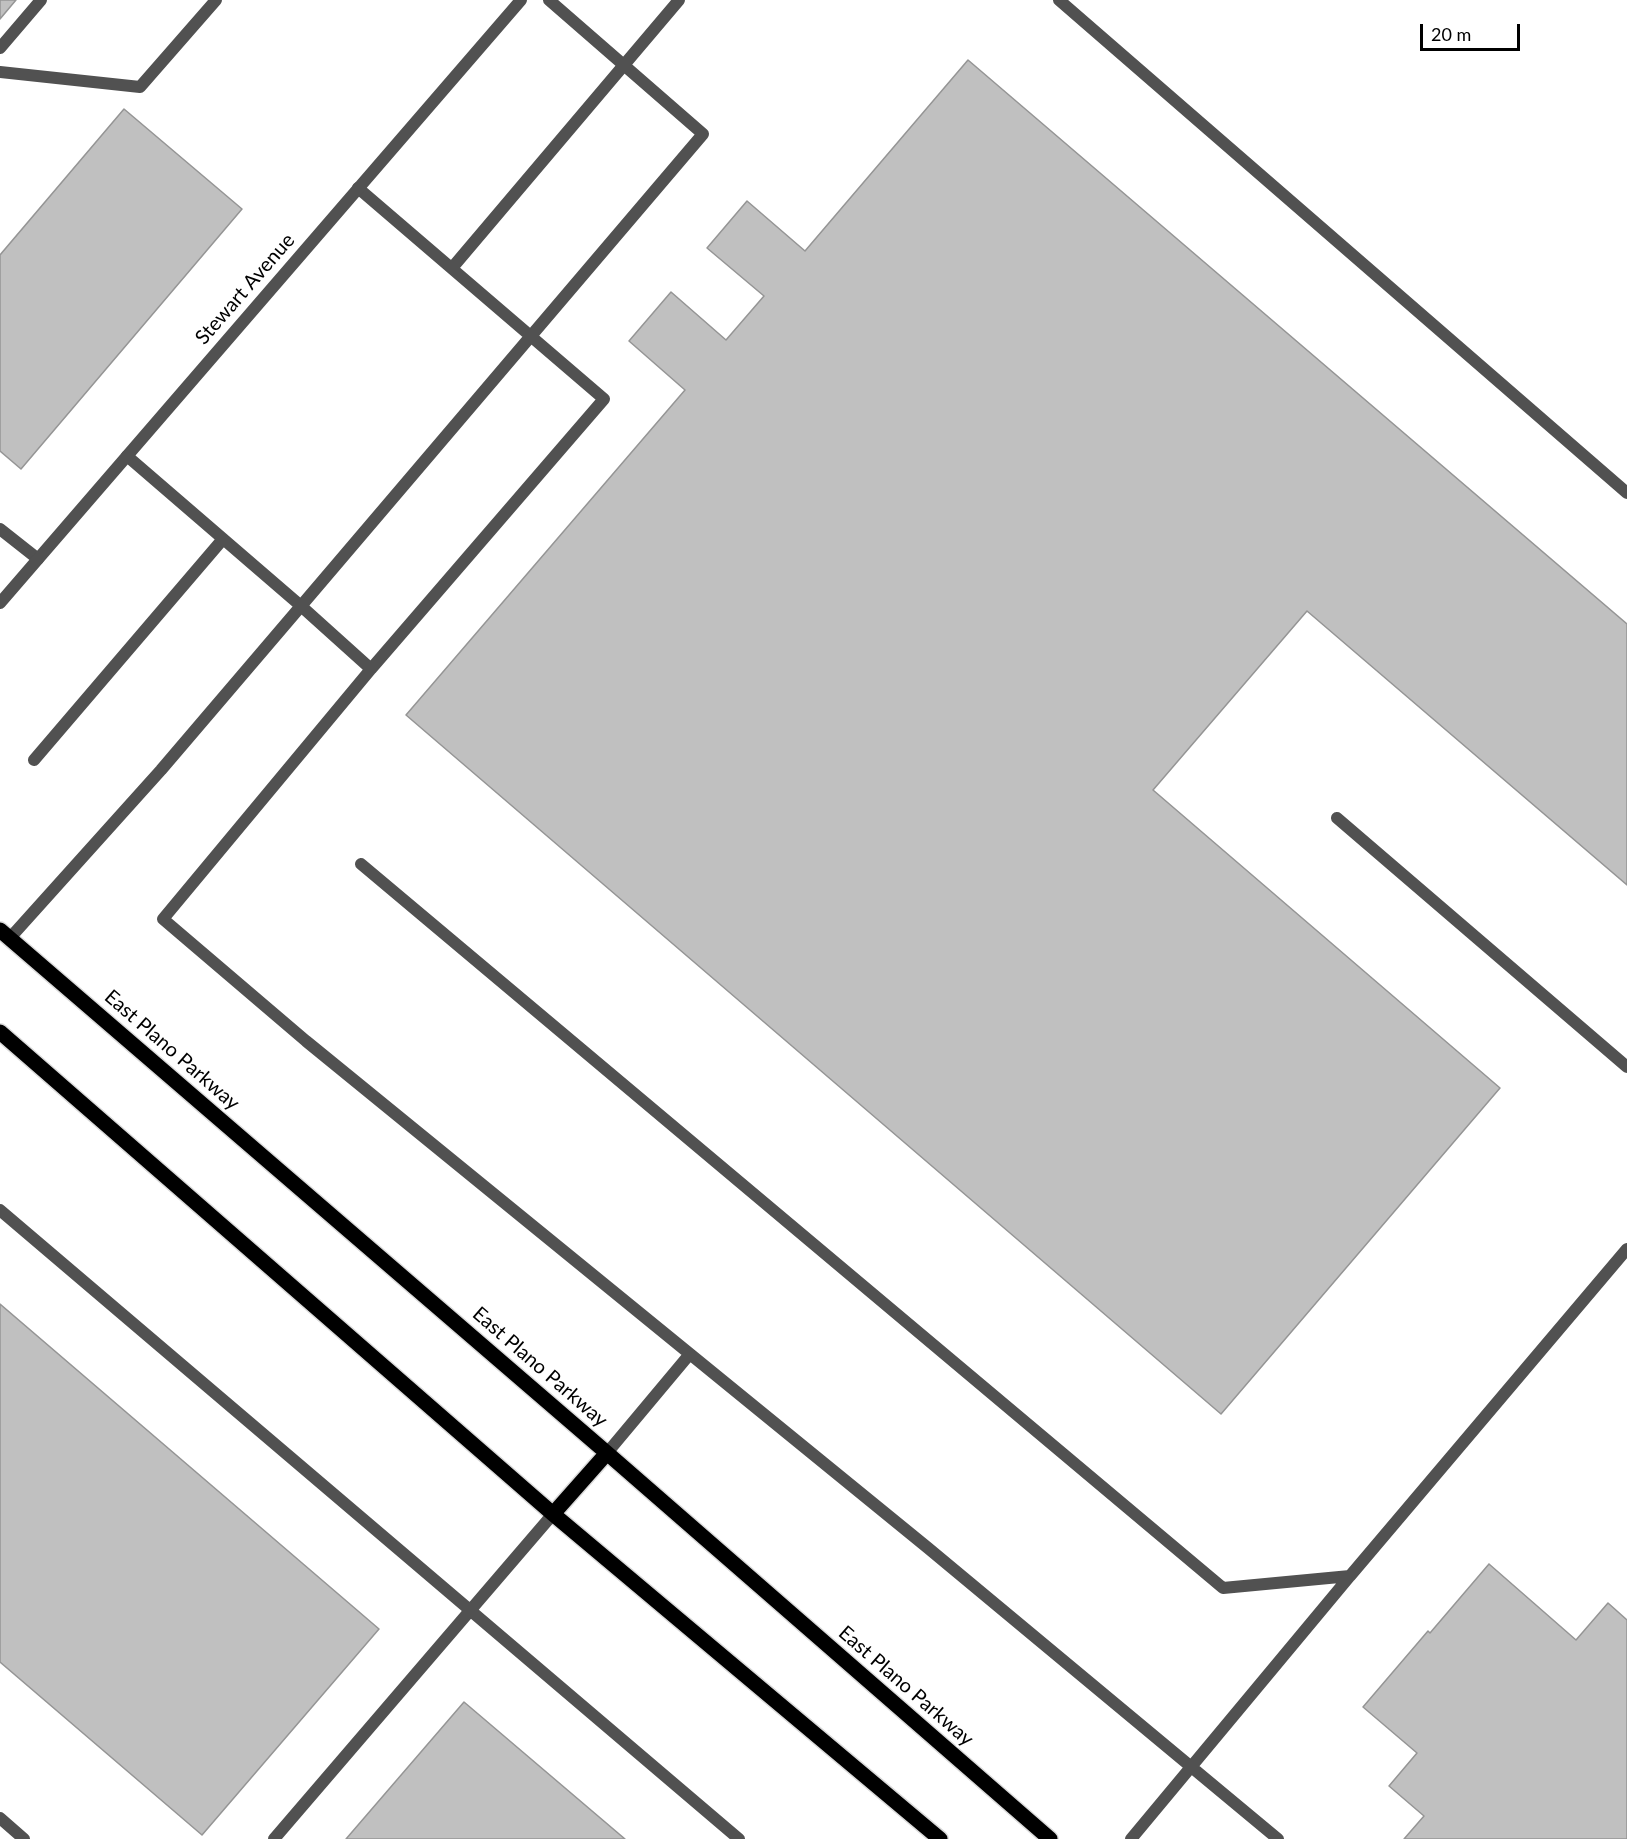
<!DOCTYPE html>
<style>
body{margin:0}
#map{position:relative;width:1627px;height:1839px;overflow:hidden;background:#fff;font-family:Lato,sans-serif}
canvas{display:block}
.scale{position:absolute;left:1420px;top:24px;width:100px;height:27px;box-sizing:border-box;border:3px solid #000;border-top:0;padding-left:8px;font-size:18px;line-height:21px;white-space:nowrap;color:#000;-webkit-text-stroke:4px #fff;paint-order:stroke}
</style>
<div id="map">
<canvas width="1627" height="1839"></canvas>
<div class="scale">20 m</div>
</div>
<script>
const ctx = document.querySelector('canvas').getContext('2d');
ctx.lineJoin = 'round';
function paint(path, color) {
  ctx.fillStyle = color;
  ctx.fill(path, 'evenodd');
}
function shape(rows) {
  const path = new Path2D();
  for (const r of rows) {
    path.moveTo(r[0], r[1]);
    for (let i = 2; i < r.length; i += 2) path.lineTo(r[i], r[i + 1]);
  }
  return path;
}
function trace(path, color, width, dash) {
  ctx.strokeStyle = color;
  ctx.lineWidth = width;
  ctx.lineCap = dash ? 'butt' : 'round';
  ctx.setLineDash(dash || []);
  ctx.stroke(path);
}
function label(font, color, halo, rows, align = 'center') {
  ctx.font = font + ' Lato,sans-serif';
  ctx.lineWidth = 5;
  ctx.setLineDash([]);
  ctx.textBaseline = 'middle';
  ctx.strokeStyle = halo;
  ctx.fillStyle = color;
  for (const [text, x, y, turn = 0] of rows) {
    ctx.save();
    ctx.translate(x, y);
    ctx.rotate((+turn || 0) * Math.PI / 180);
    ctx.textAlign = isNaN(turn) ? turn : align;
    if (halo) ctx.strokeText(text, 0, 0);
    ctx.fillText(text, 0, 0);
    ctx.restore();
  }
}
const building = shape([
 [0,0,16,0,0,19,0,0],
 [968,60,1627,624,1627,885,1307,611,1153,790,1500,1088,1221,1414,406,715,685,390,629,341,671,292,726,340,764,296,707,248,747,201,805,251,968,60],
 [124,109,242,209,21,469,0,451,0,255,124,109],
 [0,1304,379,1629,202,1835,0,1662,0,1304],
 [1489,1564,1576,1640,1608,1603,1627,1620,1627,1839,1404,1839,1424,1816,1389,1786,1417,1753,1363,1707,1428,1631,1430,1633,1489,1564],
 [464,1702,625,1839,346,1839,464,1702]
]);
const lane = shape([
 [1059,0,1627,493],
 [0,48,41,0],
 [0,72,140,87,216,0],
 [452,268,679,0],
 [127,456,301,606,703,134,549,0],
 [0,529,38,559],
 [371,669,163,919,306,1041,928,1548,1278,1839],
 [34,760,223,539],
 [1337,818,1627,1067],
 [361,864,1223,1588,1350,1576,1627,1249],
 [10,938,161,770,301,606,371,669,604,399,358,188],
 [0,1210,739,1839],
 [607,1453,689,1355],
 [0,1818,24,1839],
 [274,1839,553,1514],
 [1131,1839,1350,1576]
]);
const street = shape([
 [0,603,521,0]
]);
const primary = shape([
 [0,930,607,1453,1050,1839],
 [0,1032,553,1514,940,1839],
 [553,1514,607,1453]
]);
const streetNames = [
 ["Stewart Avenue",245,289,-49],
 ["East Plano Parkway",172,1050,41],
 ["East Plano Parkway",540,1367,41],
 ["East Plano Parkway",906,1686,41]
];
paint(building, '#c0c0c0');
trace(building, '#959595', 1.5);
trace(primary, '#dbdbdb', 18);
trace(lane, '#515151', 12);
trace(street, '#515151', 12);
trace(primary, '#000', 15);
label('20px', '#000', '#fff', streetNames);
</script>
